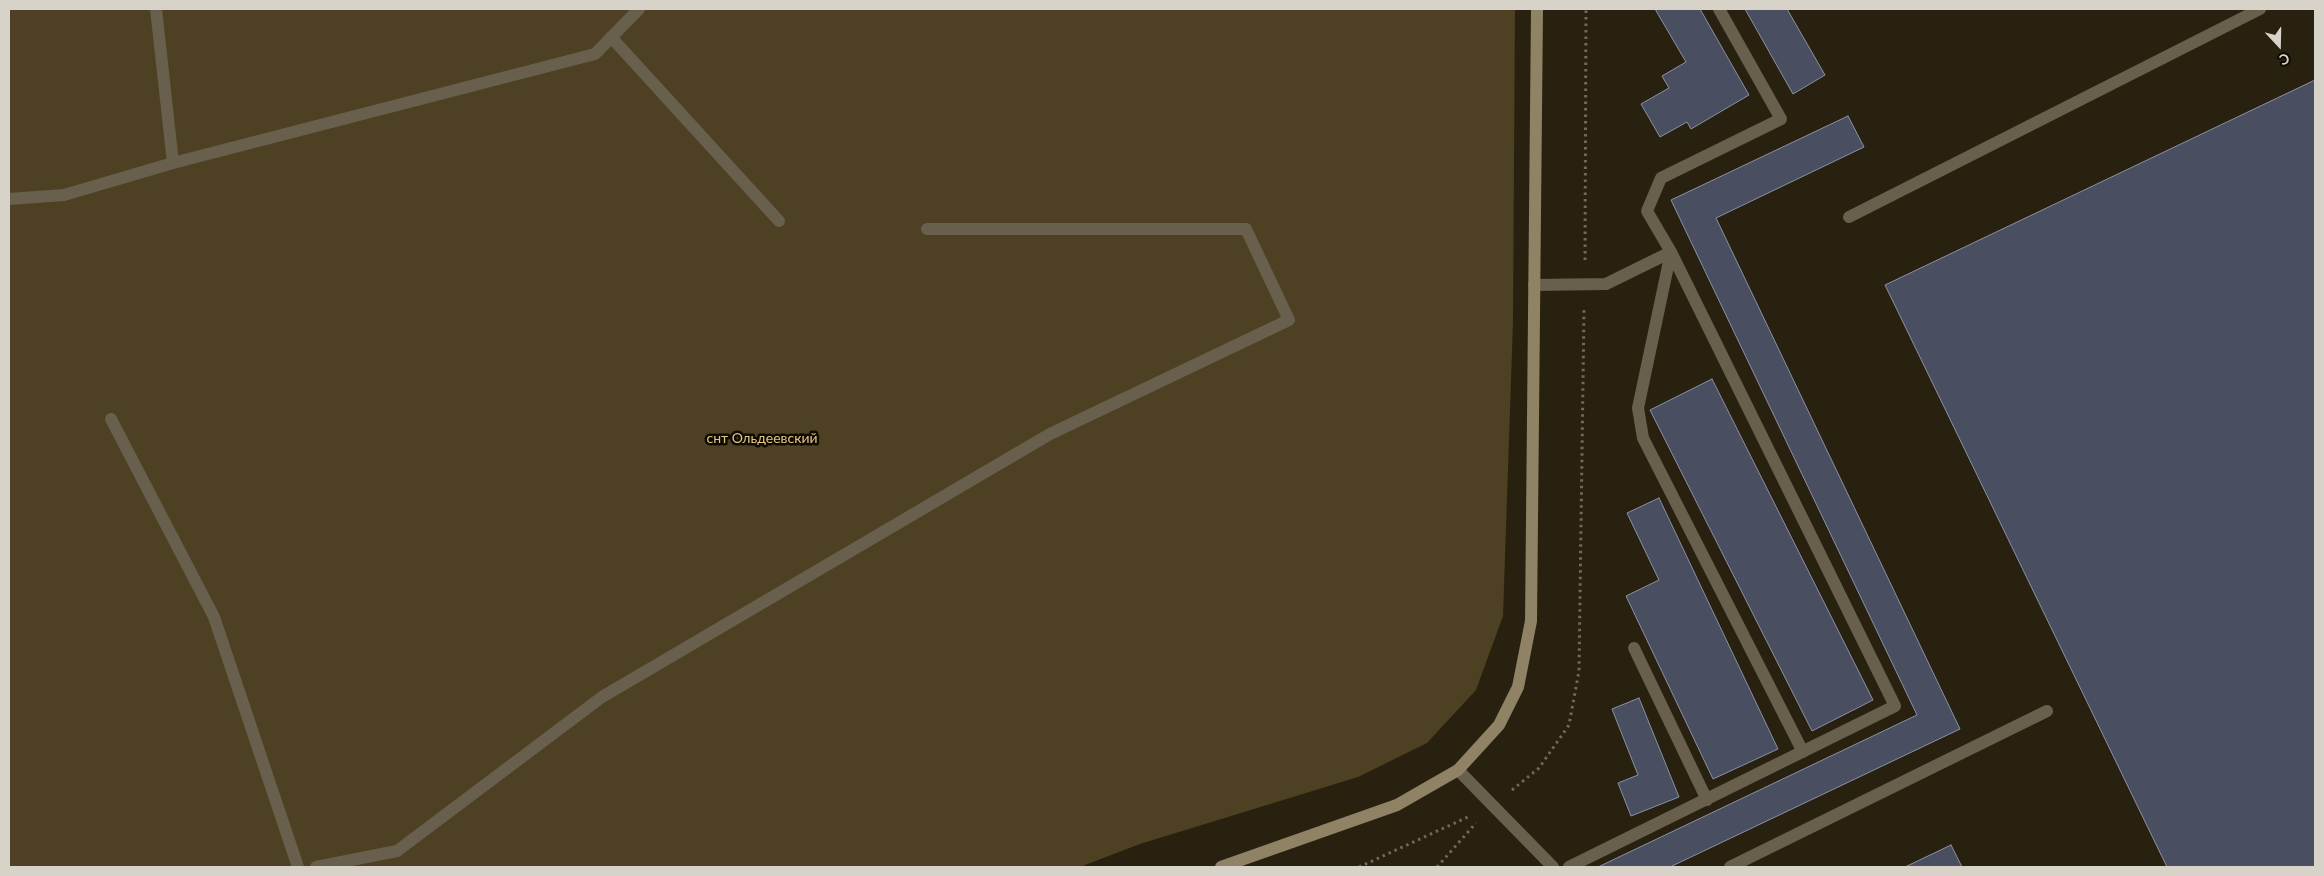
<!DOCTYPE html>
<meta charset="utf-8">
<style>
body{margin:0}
#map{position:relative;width:2324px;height:876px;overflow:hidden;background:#282110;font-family:Lato,sans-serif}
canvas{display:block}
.frame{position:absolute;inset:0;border:10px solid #d8d3c9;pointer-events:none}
.north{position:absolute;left:2254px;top:20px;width:50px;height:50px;-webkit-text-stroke:4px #0e0b05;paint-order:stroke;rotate:159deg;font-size:14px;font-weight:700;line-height:20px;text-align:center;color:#d8d3c9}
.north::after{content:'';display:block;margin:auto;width:18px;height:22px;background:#d8d3c9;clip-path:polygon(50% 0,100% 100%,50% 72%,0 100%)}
</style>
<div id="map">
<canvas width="2324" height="876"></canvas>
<div class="frame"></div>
<div class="north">С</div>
</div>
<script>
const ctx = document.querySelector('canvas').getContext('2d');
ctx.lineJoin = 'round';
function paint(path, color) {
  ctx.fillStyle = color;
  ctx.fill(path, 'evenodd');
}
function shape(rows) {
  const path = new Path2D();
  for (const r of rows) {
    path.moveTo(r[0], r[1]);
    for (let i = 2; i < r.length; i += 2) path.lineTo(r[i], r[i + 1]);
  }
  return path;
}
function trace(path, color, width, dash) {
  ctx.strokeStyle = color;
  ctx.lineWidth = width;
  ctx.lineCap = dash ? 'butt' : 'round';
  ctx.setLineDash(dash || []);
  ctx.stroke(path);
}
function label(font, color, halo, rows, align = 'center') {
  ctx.font = font + ' Lato,sans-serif';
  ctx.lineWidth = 5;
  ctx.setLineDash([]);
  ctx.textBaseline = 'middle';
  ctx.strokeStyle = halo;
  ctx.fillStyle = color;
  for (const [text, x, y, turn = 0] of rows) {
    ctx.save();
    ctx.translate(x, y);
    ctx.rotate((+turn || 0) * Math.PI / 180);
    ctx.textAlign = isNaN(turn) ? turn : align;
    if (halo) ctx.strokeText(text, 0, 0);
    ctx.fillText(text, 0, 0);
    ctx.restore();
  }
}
const green = shape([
 [9,9,1515,9,1513,322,1503,616,1476,690,1427,743,1358,777,1140,844,1080,867,9,867]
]);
const building = shape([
 [1655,9,1700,9,1749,95,1691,129,1687,122,1660,137,1641,104,1669,88,1662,76,1686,62,1655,9],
 [1745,9,1787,9,1825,75,1793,94,1745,9],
 [2315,80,2315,867,2167,867,1885,285,2315,80],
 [1848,116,1864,147,1716,218,1960,729,1670,867,1598,867,1917,715,1671,200,1848,116],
 [1712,379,1873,700,1812,731,1650,410,1712,379],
 [1659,498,1778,749,1713,779,1626,596,1659,580,1627,513,1659,498],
 [1639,698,1679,797,1631,816,1618,783,1638,775,1612,709,1639,698],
 [1951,845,1962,867,1905,867,1951,845]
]);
const path = shape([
 [1585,260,1586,9],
 [1512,790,1539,768,1569,725,1579,671,1584,309],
 [1359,867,1470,816],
 [1437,867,1476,823]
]);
const lane = shape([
 [156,9,173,163],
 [1719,9,1781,119,1661,178,1647,211,1671,252,1638,408,1643,438,1803,752],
 [611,37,779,221],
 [9,199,64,195,173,163,595,54,639,9],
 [1849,217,2260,9],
 [1534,285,1606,284,1671,252,1895,706,1569,867],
 [111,419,214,617,298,867],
 [1634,648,1707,800],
 [1458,770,1553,867],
 [316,867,397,851,602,697,1050,434,1289,320,1246,229,927,229],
 [1730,867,2047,711]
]);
const secondary = shape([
 [1221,867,1397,805,1458,770,1499,725,1518,687,1531,621,1537,9]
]);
const parkNames = [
 ["снт Ольдеевский",762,438]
];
paint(green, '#4d4023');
paint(building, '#494f60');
trace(building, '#8b91a5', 1);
trace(path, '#706a5c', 3, [2.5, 4]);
trace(lane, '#68604d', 12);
trace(secondary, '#908365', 12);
label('14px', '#e5c57e', '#0e0b05', parkNames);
</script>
